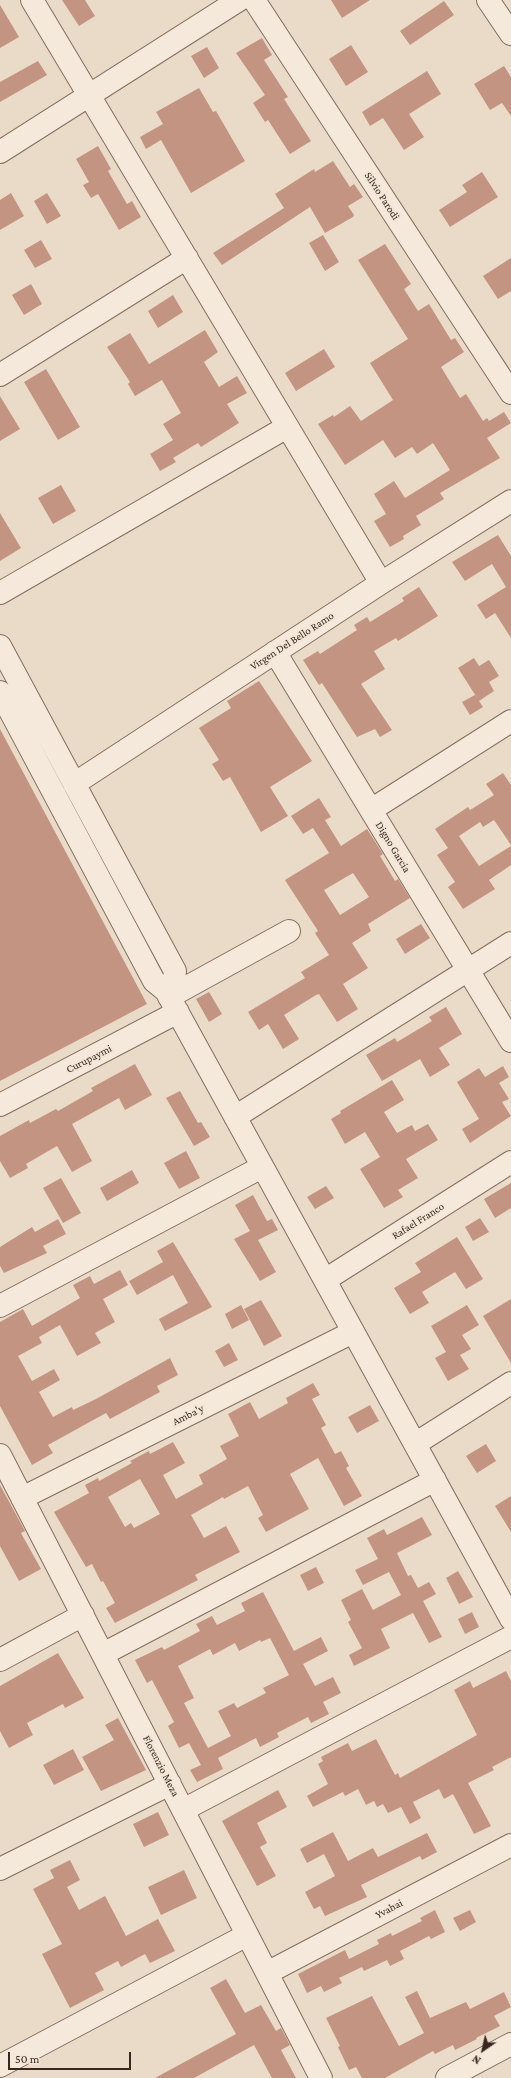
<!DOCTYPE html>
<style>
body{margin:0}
#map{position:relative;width:511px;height:2078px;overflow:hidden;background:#eadbc8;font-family:"Crimson Pro",serif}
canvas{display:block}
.north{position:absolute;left:463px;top:2030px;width:40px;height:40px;-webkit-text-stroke:3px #f2e6d7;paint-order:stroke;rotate:214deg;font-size:11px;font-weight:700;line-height:16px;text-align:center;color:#362821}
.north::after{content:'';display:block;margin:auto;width:14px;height:18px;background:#362821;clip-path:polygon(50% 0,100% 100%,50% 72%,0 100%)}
.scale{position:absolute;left:8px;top:2052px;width:123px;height:18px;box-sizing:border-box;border:2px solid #362821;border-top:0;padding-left:5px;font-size:12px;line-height:14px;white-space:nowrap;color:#362821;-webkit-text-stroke:3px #f2e6d7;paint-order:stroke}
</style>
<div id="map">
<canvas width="511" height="2078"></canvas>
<div class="north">N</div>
<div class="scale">50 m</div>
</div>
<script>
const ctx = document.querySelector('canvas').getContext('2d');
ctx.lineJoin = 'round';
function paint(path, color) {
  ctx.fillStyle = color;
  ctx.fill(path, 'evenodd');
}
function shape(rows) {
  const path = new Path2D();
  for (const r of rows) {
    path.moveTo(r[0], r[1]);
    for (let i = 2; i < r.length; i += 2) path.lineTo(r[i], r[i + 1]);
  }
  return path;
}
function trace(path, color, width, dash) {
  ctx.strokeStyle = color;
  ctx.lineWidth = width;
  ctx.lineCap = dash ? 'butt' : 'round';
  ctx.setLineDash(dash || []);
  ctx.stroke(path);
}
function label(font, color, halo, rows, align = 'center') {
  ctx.font = font + ' "Crimson Pro",serif';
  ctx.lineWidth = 4;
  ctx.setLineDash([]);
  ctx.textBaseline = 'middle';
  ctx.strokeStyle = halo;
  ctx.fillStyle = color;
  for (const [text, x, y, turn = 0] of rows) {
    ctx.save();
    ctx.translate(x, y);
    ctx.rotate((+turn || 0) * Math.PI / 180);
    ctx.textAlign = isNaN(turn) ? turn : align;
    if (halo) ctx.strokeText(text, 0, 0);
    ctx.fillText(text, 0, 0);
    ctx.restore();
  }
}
const building = shape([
 [62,0,85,0,95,16,79,26],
 [331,0,370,0,342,18],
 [444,1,454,15,410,45,400,31],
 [0,5,19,37,0,48],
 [262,38,272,55,264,60,288,97,284,99,311,141,290,154,268,120,265,122,253,103,265,95,236,53],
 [351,45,368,72,346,86,329,59],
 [207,47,219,68,204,78,191,56],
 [38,61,47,75,0,102,0,82],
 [504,66,511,77,511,116,502,103,490,110,474,84],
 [427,71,441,94,409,114,424,137,404,150,383,118,370,126,362,112],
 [199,88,213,112,216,111,245,161,191,193,161,140,146,149,140,137,163,124,156,112],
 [98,146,111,169,108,171,127,204,132,201,141,217,119,230,98,194,91,198,83,185,89,182,76,159],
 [333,161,350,187,354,184,363,197,348,206,354,215,353,217,325,233,310,207,222,265,213,253,284,208,275,194,314,169,315,172],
 [482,172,498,197,450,227,439,210,467,192,462,185],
 [11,193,24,216,0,230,0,200],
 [47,193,61,216,47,224,34,201],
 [323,235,339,262,325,271,309,243],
 [41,240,52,259,35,268,24,250],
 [385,244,411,284,404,289,418,311,429,304,451,340,455,338,464,352,441,367,460,398,466,394,483,421,487,418,489,421,504,412,511,423,487,438,500,458,440,493,444,499,416,516,421,525,403,536,404,539,390,547,374,521,386,514,374,494,394,481,405,498,450,470,433,443,417,454,412,447,395,458,383,440,345,465,318,424,333,415,334,417,350,406,361,421,393,400,370,363,408,339,358,260],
 [511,258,511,291,498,299,483,276],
 [31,284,42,304,24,315,12,295],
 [173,295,183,312,158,328,148,311],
 [205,330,218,352,204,362,219,387,237,376,247,393,227,404,239,423,201,447,198,443,173,458,176,462,160,471,150,454,173,440,163,424,181,413,162,380,135,396,128,384,130,382,107,347,130,333,149,364],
 [324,349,335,367,296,391,285,373],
 [46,369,80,427,58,440,24,382],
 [0,396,20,429,0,441],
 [61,485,76,511,53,524,38,498],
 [0,513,21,548,0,561],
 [498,535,511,556,511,638,495,613,486,619,477,605,506,587,492,564,465,581,452,562],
 [419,587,438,616,398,641,396,638,374,651,385,669,361,684,392,730,380,737,375,729,357,737,322,683,319,685,303,660,318,651,320,654,357,630,354,625,367,617,370,622,404,601,402,598],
 [474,658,479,666,489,660,499,676,489,682,494,691,479,701,458,668],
 [259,681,312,761,270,787,288,816,261,832,230,777,223,781,212,764,219,760,199,728,231,708,227,701],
 [475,695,483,707,470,715,462,702],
 [0,729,147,1004,0,1081],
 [503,773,511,785,511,845,494,820,483,827,480,822,459,836,479,866,511,846,511,865,489,880,495,889,463,909,448,887,455,882,437,855,448,848,435,829,468,807,470,810,494,795,486,784],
 [319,798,331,817,325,820,341,846,367,829,383,854,380,856,395,881,398,879,410,898,368,924,371,931,352,943,368,968,343,984,358,1009,337,1022,319,994,316,995,284,1015,299,1039,283,1049,268,1024,259,1030,248,1012,305,978,301,972,329,955,315,933,318,931,285,880,329,853,313,828,303,834,291,816],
 [353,873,369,897,340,915,324,890],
 [421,924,430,938,405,954,396,939],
 [209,992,222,1014,209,1022,196,999],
 [446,1007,462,1034,439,1048,450,1065,430,1077,420,1059,382,1081,366,1055,395,1038,397,1042,432,1021,429,1017],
 [135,1064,152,1095,125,1110,119,1098,72,1124,92,1161,72,1172,57,1146,26,1164,28,1168,10,1178,0,1161,0,1136,29,1120,30,1123,56,1109,58,1111,93,1091,91,1088],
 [503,1066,509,1077,499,1083,509,1099,502,1102,511,1116,470,1143,462,1129,479,1119,457,1082,479,1068,485,1077],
 [392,1080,404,1100,384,1112,397,1133,412,1125,415,1131,428,1124,438,1140,406,1159,418,1178,398,1190,403,1197,384,1208,360,1169,380,1157,365,1132,345,1144,331,1119,341,1113,340,1111],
 [180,1091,198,1123,201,1122,210,1137,194,1146,166,1098],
 [186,1151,200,1178,179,1189,164,1163],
 [132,1170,139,1183,107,1201,100,1188],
 [61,1178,81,1213,63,1223,43,1188],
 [511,1183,511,1208,495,1218,484,1199],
 [326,1186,334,1198,315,1209,307,1197],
 [253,1195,267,1221,272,1219,278,1230,258,1240,276,1272,260,1281,234,1239,250,1231,235,1205],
 [480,1218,489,1232,473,1241,465,1227],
 [58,1219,66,1234,43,1246,47,1253,4,1273,0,1266,0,1247,32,1227,35,1232],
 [457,1237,483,1279,466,1289,455,1272,422,1292,429,1303,410,1314,394,1288,421,1272,415,1263],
 [173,1242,212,1307,165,1331,159,1319,188,1303,173,1275,137,1295,129,1281,163,1262,157,1251],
 [120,1270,128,1285,103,1299,115,1322,95,1333,101,1343,77,1356,60,1325,39,1337,42,1343,18,1356,32,1381,54,1369,60,1380,39,1392,53,1417,72,1407,73,1410,96,1399,170,1358,178,1375,157,1386,160,1392,110,1419,106,1413,48,1445,53,1453,32,1465,0,1406,0,1322,23,1309,32,1326,80,1298,73,1285,90,1276,94,1284],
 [511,1299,511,1363,483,1316],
 [261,1300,282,1336,264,1346,244,1309],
 [241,1305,249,1320,232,1329,225,1314],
 [467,1305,479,1325,462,1335,471,1349,460,1355,469,1369,448,1381,435,1358,446,1352,431,1326],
 [229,1343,238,1360,224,1367,215,1351],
 [313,1383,320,1395,312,1399,326,1425,321,1428,335,1454,341,1451,349,1466,346,1468,362,1496,344,1506,318,1458,290,1474,309,1509,266,1532,258,1518,263,1515,248,1486,224,1499,223,1497,191,1515,204,1538,226,1526,240,1552,195,1575,198,1580,115,1623,106,1608,115,1603,103,1581,101,1582,92,1564,86,1567,54,1512,89,1493,85,1485,98,1478,99,1481,132,1463,130,1461,149,1451,150,1454,173,1442,185,1463,163,1475,176,1499,203,1484,199,1475,227,1459,220,1446,239,1436,228,1414,250,1402,259,1419,288,1403,286,1398],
 [140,1479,160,1514,134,1528,131,1523,125,1527,108,1497],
 [370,1405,379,1421,357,1433,348,1417],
 [486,1444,496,1461,477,1473,466,1456],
 [0,1485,25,1531,21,1533,41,1569,19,1581,0,1546],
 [511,1496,511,1532,495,1506],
 [422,1517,432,1535,397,1553,408,1576,411,1575,418,1588,429,1582,436,1594,423,1601,442,1637,429,1643,413,1613,381,1629,390,1648,354,1666,349,1655,362,1648,348,1622,351,1620,341,1600,362,1589,373,1610,401,1595,389,1572,363,1585,355,1570,378,1559,367,1538,384,1529,387,1535],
 [316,1567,324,1583,308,1591,300,1575],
 [458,1571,473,1597,459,1604,446,1578],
 [263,1592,294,1651,321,1637,328,1651,303,1664,315,1686,333,1677,341,1693,323,1702,329,1714,311,1723,308,1717,277,1733,279,1737,260,1747,256,1738,218,1758,223,1769,197,1782,190,1770,201,1765,189,1743,179,1748,168,1726,174,1722,152,1680,147,1683,135,1660,162,1647,164,1650,200,1631,196,1624,212,1616,217,1625,245,1611,241,1603],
 [270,1638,289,1675,263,1688,266,1693,237,1708,234,1703,218,1711,231,1736,208,1748,184,1703,194,1698,178,1666,210,1649,213,1655,235,1643,239,1651,260,1640,261,1642],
 [472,1612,479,1627,465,1634,458,1619],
 [58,1653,84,1698,65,1708,63,1704,27,1723,33,1735,9,1748,0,1731,0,1686],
 [506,1671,511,1681,511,1757,492,1767,494,1770,468,1783,491,1826,474,1834,453,1794,444,1799,439,1789,413,1802,421,1818,410,1824,401,1807,388,1813,383,1804,377,1807,374,1801,366,1805,358,1789,345,1796,343,1792,313,1807,307,1796,328,1784,318,1764,323,1761,321,1757,348,1743,352,1751,376,1739,395,1775,398,1773,400,1778,477,1735,454,1690,470,1681,473,1688],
 [118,1718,146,1770,101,1791,82,1757,114,1740,105,1725],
 [73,1749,84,1770,54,1785,43,1765],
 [278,1790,287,1807,257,1823,267,1843,260,1847,276,1876,257,1886,222,1821],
 [158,1812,169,1835,144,1847,133,1824],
 [333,1832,348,1861,373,1848,378,1857,427,1833,437,1852,422,1860,420,1856,361,1885,367,1897,325,1916,320,1906,314,1909,305,1892,335,1876,324,1854,307,1863,300,1849],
 [70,1860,80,1880,67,1887,79,1910,105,1896,126,1936,158,1919,175,1951,150,1963,145,1954,121,1967,118,1961,95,1973,104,1990,70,2008,42,1954,62,1944,33,1889,54,1878,50,1870],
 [184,1870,197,1898,161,1915,148,1887],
 [435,1910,445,1932,431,1939,429,1936,400,1951,404,1959,390,1966,387,1960,364,1971,362,1967,339,1978,342,1983,324,1992,321,1986,307,1993,298,1974,345,1950,349,1959,379,1944,377,1940,391,1933,392,1936,422,1921,420,1918],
 [470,1910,476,1922,460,1931,453,1918],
 [226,1979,245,2013,261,2005,276,2031,281,2028,290,2045,281,2050,296,2078,272,2078,254,2045,194,2078,155,2078,236,2034,210,1988],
 [417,1991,430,2018,466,2002,470,2009,504,1992,511,2007,494,2016,500,2026,476,2038,477,2039,455,2050,453,2045,435,2054,433,2051,385,2078,362,2078,356,2067,349,2070,338,2047,340,2046,326,2018,372,1996,399,2046,424,2033,405,1997]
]);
const minor = shape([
 [32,0,381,583],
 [254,0,511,393],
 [488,0,511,34],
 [0,152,239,0],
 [0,375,187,258],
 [0,593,287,427],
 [0,646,175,971,174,981,166,991],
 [275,652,511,1041],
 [0,692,154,981,166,991,511,1619],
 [74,784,381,583,511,501],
 [371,810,511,721],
 [169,997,289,931],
 [0,1105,178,1012],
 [235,1117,511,943],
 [325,1280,511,1162],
 [0,1306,262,1167],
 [415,1444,511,1383],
 [0,1455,321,2078],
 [22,1498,353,1332],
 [103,1654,435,1480],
 [0,1660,83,1615],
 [183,1810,511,1637],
 [0,1869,170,1784],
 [267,1973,511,1845],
 [0,2066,247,1935],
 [447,2078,511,2044]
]);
const streetNames = [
 ["Silvio Parodi",382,196,57],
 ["Virgen Del Bello Ramo",292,641,-33],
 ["Digno Garcia",393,847,59],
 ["Curupaymi",89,1059,-27],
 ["Rafael Franco",418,1221,-32],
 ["Amba'y",188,1415,-27],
 ["Florenzio Meza",161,1766,63],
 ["Yvahai",389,1909,-28]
];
paint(building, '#c49482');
trace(minor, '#846d5f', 24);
trace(minor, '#f5e9db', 22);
label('11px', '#362821', '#f2e6d7', streetNames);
</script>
